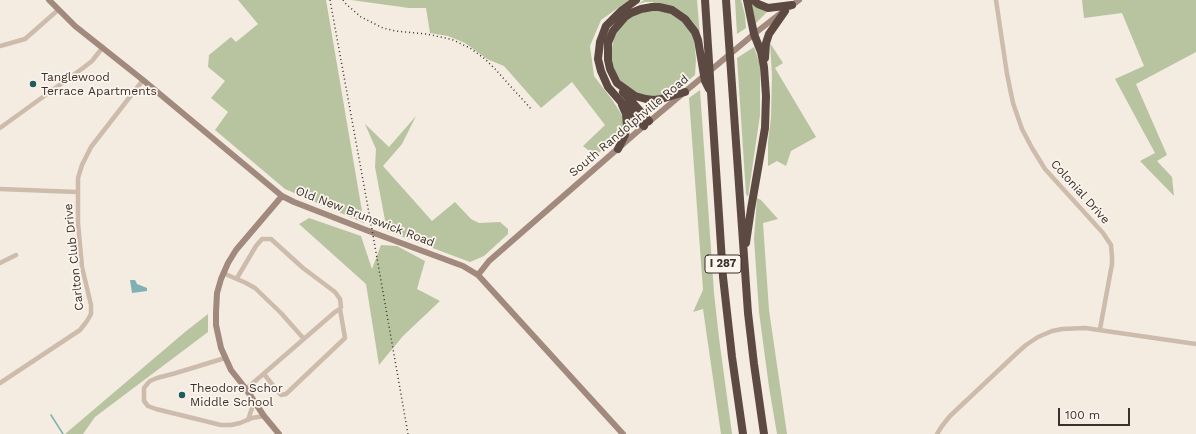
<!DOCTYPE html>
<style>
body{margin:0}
#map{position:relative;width:1196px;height:434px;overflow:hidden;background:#f4ebe1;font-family:"Work Sans",sans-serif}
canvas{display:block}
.scale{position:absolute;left:1058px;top:408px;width:72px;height:18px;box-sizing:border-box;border:2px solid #3b302b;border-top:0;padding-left:5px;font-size:12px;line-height:14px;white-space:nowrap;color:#3b302b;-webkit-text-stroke:3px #fbf5ee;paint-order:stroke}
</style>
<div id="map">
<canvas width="1196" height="434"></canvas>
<div class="scale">100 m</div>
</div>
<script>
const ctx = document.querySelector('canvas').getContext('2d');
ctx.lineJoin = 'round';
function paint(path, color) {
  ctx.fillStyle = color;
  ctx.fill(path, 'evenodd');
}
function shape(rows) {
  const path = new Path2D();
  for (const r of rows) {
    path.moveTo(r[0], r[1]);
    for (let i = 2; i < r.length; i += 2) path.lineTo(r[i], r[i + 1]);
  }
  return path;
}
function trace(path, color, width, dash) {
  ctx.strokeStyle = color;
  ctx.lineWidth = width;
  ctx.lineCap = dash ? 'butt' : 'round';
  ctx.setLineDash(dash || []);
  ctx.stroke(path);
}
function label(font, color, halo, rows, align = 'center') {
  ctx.font = font + ' "Work Sans",sans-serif';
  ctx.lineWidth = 3.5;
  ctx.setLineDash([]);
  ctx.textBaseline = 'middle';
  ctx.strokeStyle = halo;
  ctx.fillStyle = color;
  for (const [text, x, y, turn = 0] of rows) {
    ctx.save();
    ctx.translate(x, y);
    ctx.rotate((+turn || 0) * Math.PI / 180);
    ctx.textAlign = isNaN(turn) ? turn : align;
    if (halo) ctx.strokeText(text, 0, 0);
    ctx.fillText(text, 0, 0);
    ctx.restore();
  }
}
const green = shape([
 [238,0,326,0,364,223,285,189,215,130,228,112,211,98,225,81,208,67,209,55,231,37,236,42,258,24],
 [351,0,629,0,601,20,590,46,594,76,613,101,623,117,623,128,596,156,583,146,605,125,572,82,541,108,504,66,487,59,465,43,448,36,430,33,426,8,409,8],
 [644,0,697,0,700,37,693,24,653,4,653,2,645,2,638,4],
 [735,0,741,0,745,15,746,28,737,34],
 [750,0,759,8,767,12,756,23,755,22],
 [1082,0,1196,0,1196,52,1136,84,1167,155,1157,161,1172,177,1174,196,1140,161,1155,153,1115,79,1144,66,1122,13,1084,18],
 [649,10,661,10,673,14,682,21,689,28,694,38,696,60,695,75,681,87,667,95,658,97,638,94,629,88,621,81,614,71,611,53,614,38,617,31,628,18,637,13],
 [770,43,783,63,775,68,816,137,791,151,786,166,777,161,768,166,768,142,771,118,772,75],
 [754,47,760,65,760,115,748,197,746,194,737,58],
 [700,90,714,293,719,338,732,434,721,434,703,309,693,312,703,290,689,98],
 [416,116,402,144,383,166,432,221,455,202,471,219,479,223,500,222,508,229,508,234,484,256,470,262,387,231,375,167,376,149,365,124,389,147],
 [757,198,761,200,778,219,763,223,769,310,787,434,777,434,769,387,759,312,754,239],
 [309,218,361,236,372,269,381,245,397,246,425,261,417,289,440,301,403,336,379,365,366,284,299,224],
 [208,314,208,332,95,417,83,434,65,434,185,332]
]);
const water = shape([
 [130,280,135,280,137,284,147,288,147,291,132,293]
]);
const stream = shape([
 [51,415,63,434]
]);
const street = shape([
 [996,0,1007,74,1013,103,1022,129,1032,148,1045,169,1103,233,1111,245,1112,257,1112,264,1100,329],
 [0,46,25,39,58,10],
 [0,128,83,68,92,61,103,47],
 [0,189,77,192],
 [0,263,16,255],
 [223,273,246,283,255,288,281,313,304,339],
 [237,278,256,246,262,239,271,239,303,268,335,292,340,299,341,307,340,309,345,338,286,394,281,395,279,393,264,374],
 [225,358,176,373,157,378,150,381,148,383,144,388,144,401,148,406,156,409,221,425,231,425,240,423,252,418,264,416],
 [0,383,80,330,87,321,91,314,91,305,82,267,78,223,78,178,82,165,91,147,143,80],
 [246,389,335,312,340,309],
 [248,420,254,402],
 [937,434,942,426,950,416,1018,352,1026,345,1038,337,1052,331,1062,329,1085,328,1196,344]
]);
const secondary = shape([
 [49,0,75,26,143,80,282,196,294,202,366,230,463,266,478,275,623,434],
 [790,7,799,0],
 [478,275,489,261,638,131,754,34,781,13],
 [279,434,264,416,246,389,231,370,221,348,216,325,216,312,217,293,221,279,228,263,236,250,282,196]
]);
const highway = shape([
 [636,0,621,11,606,26,600,42,598,59,601,71,608,87,621,102,623,104,644,126],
 [705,0,723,277,732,357,743,434],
 [726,0,748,313,754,364,764,434],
 [753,0,758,4,768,8,792,5],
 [765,58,766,43,769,34,785,11],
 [623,92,649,121],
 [685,92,661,99,654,100,646,99,635,96,617,83,610,69,608,60,608,43,613,31,625,17,631,13,641,9,652,7,659,7,672,10,685,19,695,32,698,40,705,81,709,89],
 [618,149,625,135,627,126,626,114,622,105],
 [746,243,751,209,765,128,766,96,764,67,761,52,754,34,747,0]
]);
const rail = shape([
 [330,0,371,224,408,434],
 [343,0,346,4,361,17,383,28,395,31,426,34,446,38,453,40,470,48,485,59,495,69,532,110]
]);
const markers = [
 [33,84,4,"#1f5a5e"],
 [182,395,4,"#1f5a5e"]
];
const shields = [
 [723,264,36]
];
const shieldNames = [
 ["I 287",723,264]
];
const poiNames = [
 ["Tanglewood",41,77],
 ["Terrace Apartments",41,91],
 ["Theodore Schor",190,388],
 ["Middle School",190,402]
];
const streetNames = [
 ["South Randolphville Road",629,126,-40],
 ["Colonial Drive",1080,192,48],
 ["Old New Brunswick Road",365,217,21],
 ["Carlton Club Drive",74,257,-96]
];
paint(green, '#b8c4a0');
paint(water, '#7fb0b2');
trace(stream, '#7fb0b2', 1.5);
trace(street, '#cdbbac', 4.5);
trace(secondary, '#a18a7d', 6);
trace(highway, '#5c4a42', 8);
trace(rail, '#3b302b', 1.5, [1, 3]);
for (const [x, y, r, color] of markers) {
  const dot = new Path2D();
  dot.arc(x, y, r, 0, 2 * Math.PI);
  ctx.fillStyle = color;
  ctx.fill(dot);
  trace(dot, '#fbf5ee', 1.5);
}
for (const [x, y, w] of shields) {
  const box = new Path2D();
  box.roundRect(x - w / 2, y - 9, w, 18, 3);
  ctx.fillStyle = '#fbf5ee';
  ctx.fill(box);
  trace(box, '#3b302b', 1);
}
label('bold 11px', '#3b302b', null, shieldNames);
label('12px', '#3b302b', '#fbf5ee', poiNames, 'left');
label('12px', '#3b302b', '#fbf5ee', streetNames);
</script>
